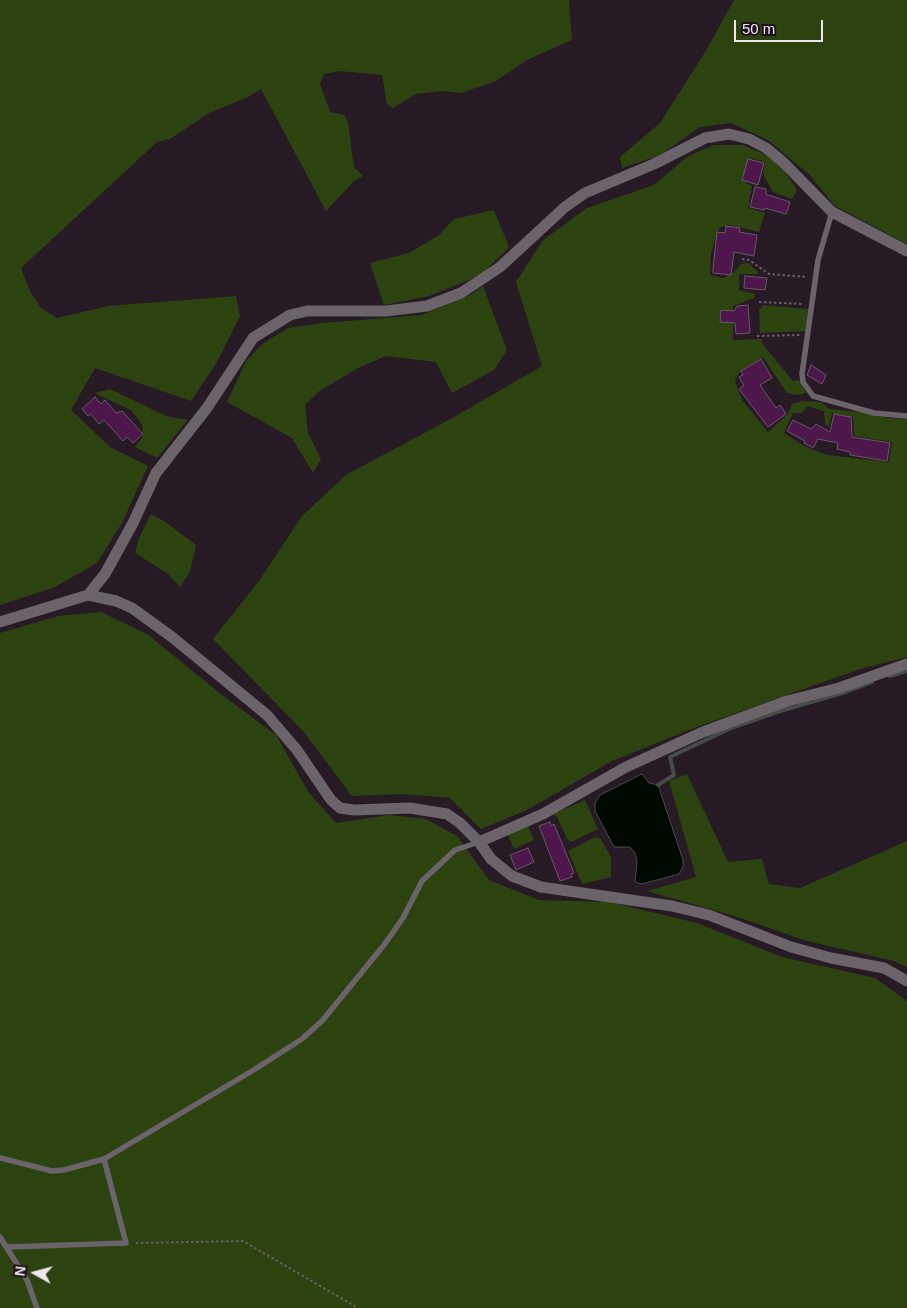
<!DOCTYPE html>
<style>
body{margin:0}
#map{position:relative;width:907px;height:1308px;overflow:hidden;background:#261a25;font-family:Arial,sans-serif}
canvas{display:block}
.north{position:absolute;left:10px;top:1248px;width:50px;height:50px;-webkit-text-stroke:4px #1d111c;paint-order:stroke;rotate:277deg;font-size:14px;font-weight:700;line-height:20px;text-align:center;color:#eee5ed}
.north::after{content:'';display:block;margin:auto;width:18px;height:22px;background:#eee5ed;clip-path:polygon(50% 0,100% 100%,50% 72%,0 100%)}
.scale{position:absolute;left:734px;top:20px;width:89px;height:22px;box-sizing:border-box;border:2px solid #eee5ed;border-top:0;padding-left:6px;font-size:15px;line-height:18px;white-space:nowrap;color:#eee5ed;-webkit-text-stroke:4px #1d111c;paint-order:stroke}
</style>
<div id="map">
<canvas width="907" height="1308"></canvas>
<div class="north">N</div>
<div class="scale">50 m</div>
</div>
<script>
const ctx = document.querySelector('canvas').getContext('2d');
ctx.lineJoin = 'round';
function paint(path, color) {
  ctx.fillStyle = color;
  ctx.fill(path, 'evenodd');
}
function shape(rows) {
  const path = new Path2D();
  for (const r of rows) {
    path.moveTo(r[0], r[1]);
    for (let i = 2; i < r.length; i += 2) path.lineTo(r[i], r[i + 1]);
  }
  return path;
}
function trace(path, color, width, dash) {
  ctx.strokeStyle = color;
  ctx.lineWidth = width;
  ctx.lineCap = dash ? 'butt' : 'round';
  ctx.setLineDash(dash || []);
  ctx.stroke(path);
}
const green = shape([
 [0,0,569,0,572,40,527,60,496,81,461,93,443,91,416,94,393,108,387,104,382,75,339,71,324,74,320,84,330,112,344,115,348,122,354,167,363,176,354,181,326,211,261,89,248,97,209,113,170,139,157,142,21,268,30,291,41,308,57,318,108,306,236,296,240,316,217,362,191,401,95,368,71,410,110,447,148,466,122,523,97,563,53,588,0,605],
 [734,0,907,0,907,244,835,206,810,175,768,140,731,123,700,127,660,155,622,168,620,157,660,123,707,49],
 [714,145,743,145,764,154,781,166,797,190,792,199,773,192,763,174,765,162,752,158,746,183,752,186,748,208,765,213,759,232,730,225,720,227,711,252,710,275,723,278,734,272,741,264,748,263,757,271,758,274,739,274,739,290,755,294,754,298,733,306,733,340,763,339,761,342,793,381,799,380,806,393,798,395,787,393,763,357,740,371,735,381,742,400,768,432,788,414,792,404,802,401,821,402,829,409,868,413,888,418,907,419,907,657,860,669,694,728,612,761,527,810,481,829,450,798,402,794,352,796,303,731,213,639,259,581,302,516,346,475,456,416,542,366,516,282,543,240,587,208,654,185,688,156],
 [807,406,824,411,825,424,829,427,832,413,853,417,854,436,892,442,889,462,827,455,804,446,784,433,793,413,802,413],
 [494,210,509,247,481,275,429,296,384,305,370,263,409,253,439,235,454,219],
 [483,286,507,350,494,370,452,393,436,362,386,356,358,368,318,392,305,405,308,433,321,459,313,473,292,438,227,402,246,361,262,344,288,328,323,323,422,315,472,294],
 [764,305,808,309,806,331,760,333,759,310],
 [110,389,166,416,188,420,157,458,135,447,143,436,142,424,131,410,94,393],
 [151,514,164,521,196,545,190,571,180,587,168,574,135,553,139,538],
 [101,612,147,634,222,695,276,735,309,793,336,823,389,815,426,819,457,836,489,880,539,900,609,902,697,923,782,957,875,978,907,1001,907,1308,0,1308,0,633,58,616],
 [687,774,728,862,762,859,769,884,800,888,907,841,907,967,894,961,807,941,734,916,647,891,696,877,669,781],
 [585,800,598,829,571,842,567,839,557,817,553,814],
 [528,826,534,840,514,849,508,835],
 [595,837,600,838,611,857,611,877,582,884,568,851]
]);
const water = shape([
 [642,774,649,783,658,785,683,860,683,867,679,874,642,884,635,882,637,862,635,853,630,847,614,847,595,811,595,803,600,795,642,774]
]);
const stream = shape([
 [890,676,907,671],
 [658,785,674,775,670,757,731,728,780,711,846,692,872,682]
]);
const building = shape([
 [748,159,764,163,758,185,742,180,748,159],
 [755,187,766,189,766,194,768,195,790,202,786,214,765,208,764,210,750,207,755,187],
 [726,226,740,228,739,232,757,235,754,256,734,252,731,275,713,273,713,268,717,232,725,233,726,226],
 [745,276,767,278,765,290,744,288,745,276],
 [748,305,750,333,736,334,735,323,720,322,721,310,734,311,737,306,748,305],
 [761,359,772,378,760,385,776,408,780,405,786,414,768,427,739,389,744,386,739,377,743,375,741,371,761,359],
 [811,365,826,375,822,384,807,375,811,365],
 [95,397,101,404,105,400,116,413,122,411,143,434,133,443,127,437,123,441,104,420,99,424,91,414,88,416,82,409,95,397],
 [834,414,851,417,852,437,890,443,887,461,850,455,850,452,837,449,838,443,818,439,813,448,804,443,805,441,787,431,793,420,811,429,816,424,830,432,834,414],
 [550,822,551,826,554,824,574,873,571,874,572,877,560,881,539,826,550,822],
 [528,848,534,862,516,870,510,855,528,848]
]);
const path = shape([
 [742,259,749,260,769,274,807,277],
 [759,302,804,304],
 [757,336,800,335],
 [136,1243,243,1241,358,1308]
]);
const service = shape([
 [832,212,818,260,802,374,803,382,813,396,874,413,907,416],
 [0,1158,52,1171,64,1170,104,1159,252,1071,302,1039,322,1021,384,945,403,918,422,881,455,850,479,842],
 [0,1237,27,1280,37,1308],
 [7,1247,126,1243,104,1159]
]);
const minor = shape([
 [88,595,105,574,133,523,156,473,207,408,253,338,290,315,307,311,386,311,427,306,461,293,500,267,565,207,585,193,654,164,705,138,729,134,749,139,766,148,783,162,832,212,907,251],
 [0,622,88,595,116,601,132,608,172,637,267,715,297,750,331,800,340,808,354,810,410,808,447,814,460,823,479,842,491,859,512,876,541,887,672,906,709,915,791,947,831,958,884,968,907,981],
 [479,842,543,814,626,767,703,732,787,701,839,688,907,664]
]);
paint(green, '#2c4310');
paint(water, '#000900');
trace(water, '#474b47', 1);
trace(stream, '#474b47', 4);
paint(building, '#4d174b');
trace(building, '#675865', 1);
trace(path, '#685d67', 2, [2.5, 2.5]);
trace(service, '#6a6369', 5.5);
trace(minor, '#6a6369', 11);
</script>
